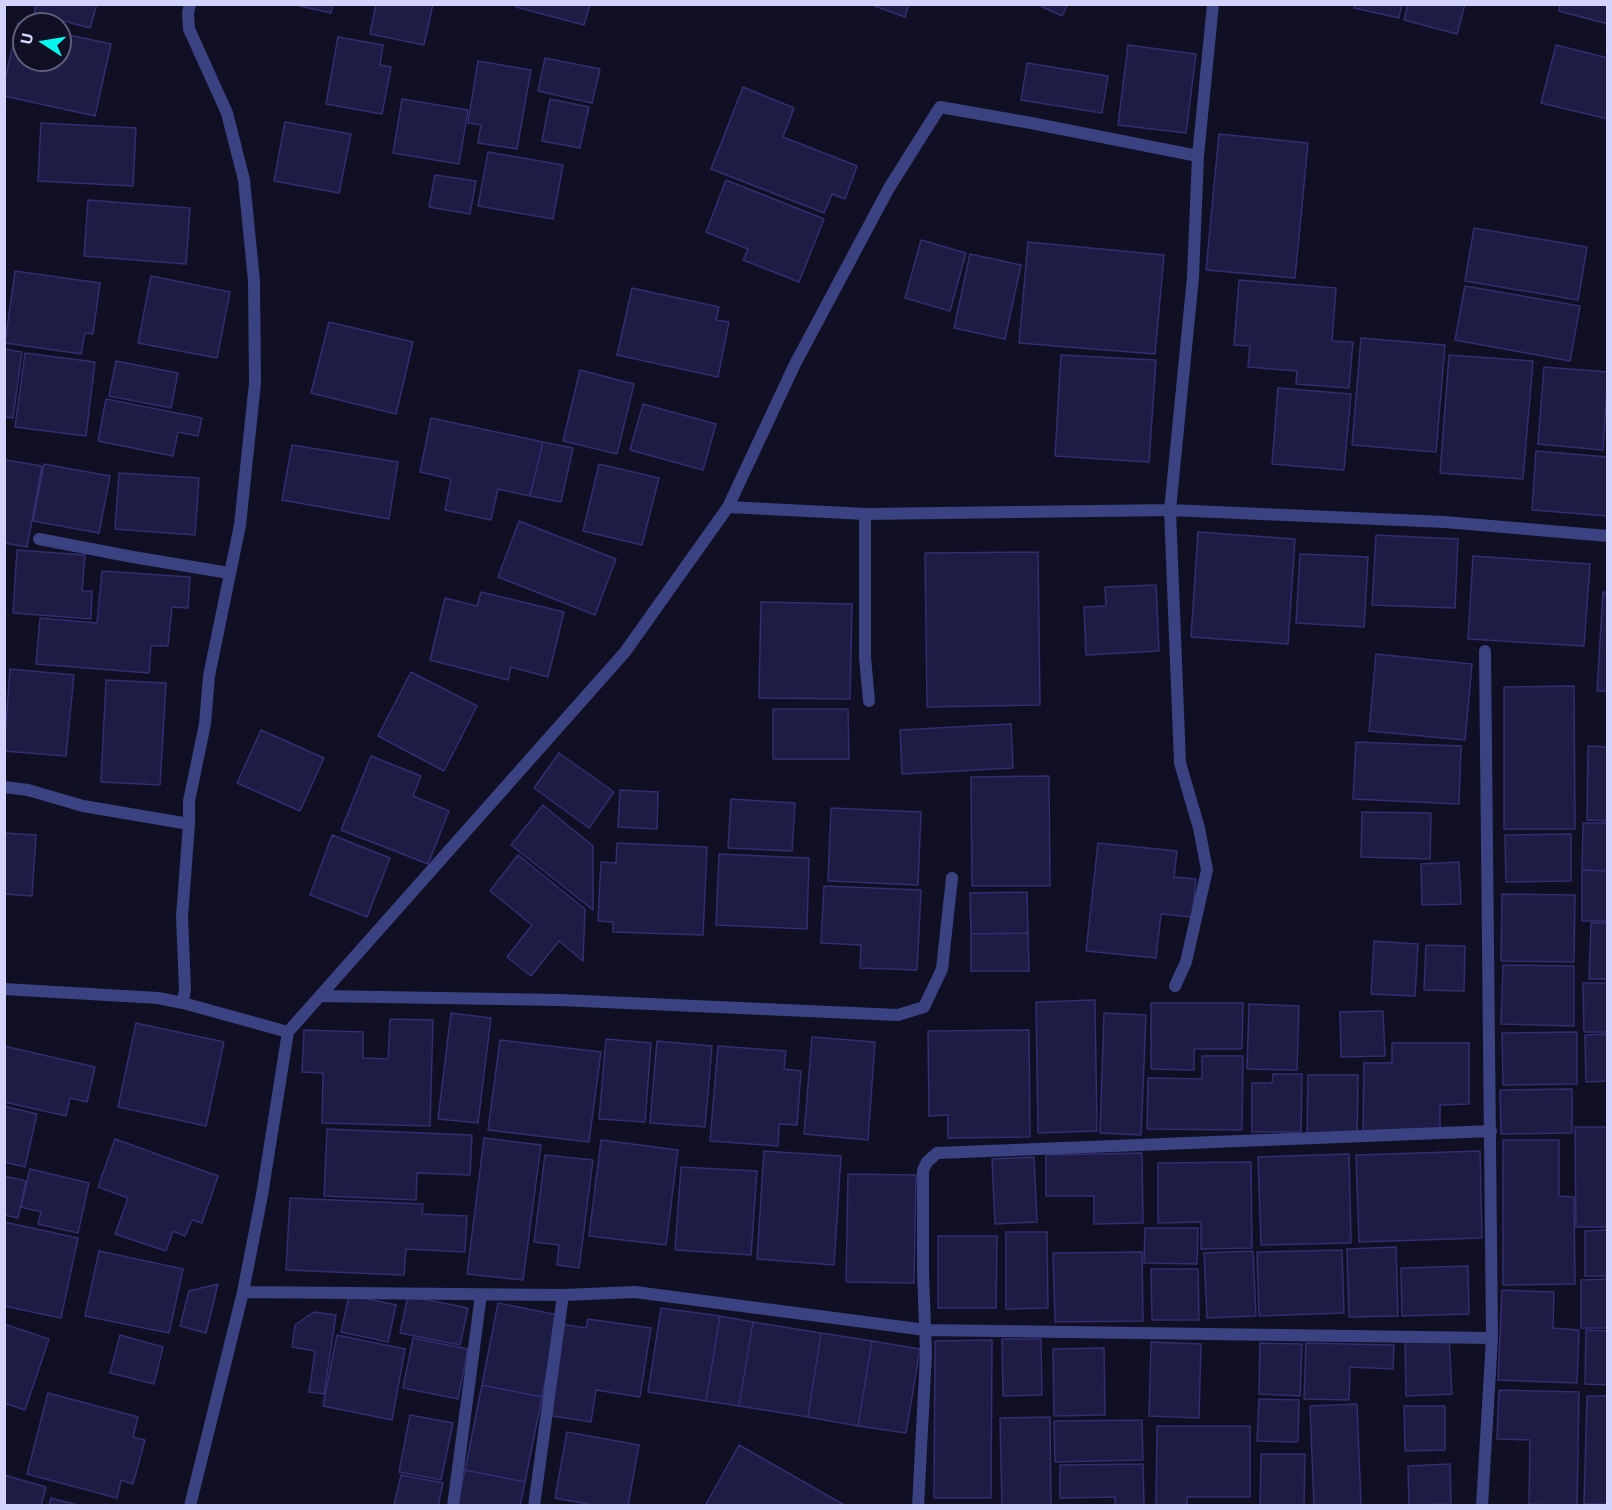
<!DOCTYPE html>
<style>
body{margin:0}
#map{position:relative;width:1612px;height:1510px;overflow:hidden;background:#100f24;font-family:"Exo 2",sans-serif}
canvas{display:block}
.frame{position:absolute;inset:0;border:6px solid #d3d4fe;pointer-events:none}
.north{position:absolute;left:12px;top:12px;width:60px;height:60px;box-sizing:border-box;background:#100f24;border:2px solid #5e5e7b;border-radius:50%;rotate:282deg;font-size:16px;font-weight:700;line-height:24px;text-align:center;color:#d3d4fe}
.north::after{content:'';display:block;margin:auto;width:21px;height:27px;background:#05f8f0;clip-path:polygon(50% 0,100% 100%,50% 72%,0 100%)}
</style>
<div id="map">
<canvas width="1612" height="1510"></canvas>
<div class="frame"></div>
<div class="north">U</div>
</div>
<script>
const ctx = document.querySelector('canvas').getContext('2d');
ctx.lineJoin = 'round';
function paint(path, color) {
  ctx.fillStyle = color;
  ctx.fill(path, 'evenodd');
}
function shape(rows) {
  const path = new Path2D();
  for (const r of rows) {
    path.moveTo(r[0], r[1]);
    for (let i = 2; i < r.length; i += 2) path.lineTo(r[i], r[i + 1]);
  }
  return path;
}
function trace(path, color, width, dash) {
  ctx.strokeStyle = color;
  ctx.lineWidth = width;
  ctx.lineCap = dash ? 'butt' : 'round';
  ctx.setLineDash(dash || []);
  ctx.stroke(path);
}
const building = shape([
 [36,4,97,4,90,28,34,13,36,4],
 [291,4,333,4,331,13,291,4],
 [376,4,433,4,424,45,370,34,376,4],
 [517,4,590,4,584,25,516,7,517,4],
 [869,4,909,4,905,17,869,4],
 [1036,4,1068,4,1062,16,1036,4],
 [1355,4,1402,4,1399,18,1354,8,1355,4],
 [1408,4,1465,4,1457,34,1404,20,1408,4],
 [1560,4,1608,4,1608,24,1559,11,1560,4],
 [18,23,24,25,24,60,60,60,60,33,111,44,95,116,4,96,4,84,18,23],
 [338,37,383,45,380,65,391,67,382,114,326,104,338,37],
 [1128,45,1196,54,1186,133,1118,125,1128,45],
 [1556,45,1608,58,1608,119,1541,103,1556,45],
 [545,58,600,69,592,103,538,91,545,58],
 [478,61,531,70,517,149,478,143,481,125,468,123,478,61],
 [1027,63,1108,76,1102,113,1021,100,1027,63],
 [743,87,794,108,783,137,857,166,845,199,832,194,824,213,711,169,743,87],
 [402,99,468,110,459,164,393,153,402,99],
 [550,99,589,107,580,148,542,141,550,99],
 [285,122,351,134,339,193,274,181,285,122],
 [41,123,136,128,133,186,38,181,41,123],
 [1219,134,1308,143,1295,278,1206,270,1219,134],
 [488,152,563,165,553,219,478,206,488,152],
 [435,175,476,181,470,214,429,207,435,175],
 [726,180,824,219,799,282,743,260,748,249,706,232,726,180],
 [88,200,190,208,186,264,84,256,88,200],
 [1474,228,1587,247,1578,300,1465,281,1474,228],
 [921,240,966,253,950,311,905,298,921,240],
 [1028,242,1164,255,1155,354,1019,343,1028,242],
 [970,254,1021,265,1005,339,954,328,970,254],
 [15,271,100,283,93,334,85,333,81,354,5,343,15,271],
 [151,276,230,292,217,358,138,343,151,276],
 [1239,280,1336,288,1332,341,1353,342,1349,388,1296,384,1297,371,1248,367,1250,346,1234,345,1239,280],
 [1465,286,1580,306,1570,361,1455,340,1465,286],
 [632,288,719,307,716,320,729,322,718,377,617,355,632,288],
 [329,322,413,342,396,414,311,393,329,322],
 [1361,338,1445,345,1436,452,1352,445,1361,338],
 [4,349,22,352,13,418,4,417,4,349],
 [25,353,95,362,86,436,15,427,25,353],
 [1061,355,1156,360,1149,462,1055,456,1061,355],
 [1449,355,1533,361,1523,479,1440,473,1449,355],
 [116,361,178,373,171,408,109,396,116,361],
 [1544,367,1608,372,1603,450,1538,444,1544,367],
 [580,370,634,384,617,454,563,441,580,370],
 [1278,388,1351,394,1344,470,1272,464,1278,388],
 [106,399,202,418,198,436,178,432,173,456,98,441,106,399],
 [643,404,716,424,703,470,630,450,643,404],
 [431,418,543,442,530,496,498,489,491,520,445,510,451,479,420,472,431,418],
 [543,442,573,448,561,502,530,496,543,442],
 [292,445,398,462,389,519,282,500,292,445],
 [1536,451,1608,457,1608,516,1532,510,1536,451],
 [6,460,42,466,27,547,4,543,4,471,6,460],
 [44,464,110,476,99,533,33,521,44,464],
 [599,464,659,478,642,545,583,531,599,464],
 [119,473,199,478,195,535,115,529,119,473],
 [519,521,616,559,595,615,498,577,519,521],
 [1198,532,1295,539,1288,644,1191,637,1198,532],
 [1376,535,1458,539,1455,608,1372,605,1376,535],
 [17,550,85,555,82,591,92,591,91,619,13,613,17,550],
 [1038,552,1040,705,927,707,925,553,1038,552],
 [1300,554,1368,557,1364,627,1296,623,1300,554],
 [1473,556,1590,564,1584,646,1468,639,1473,556],
 [102,571,190,577,188,608,172,607,168,646,151,646,149,673,36,664,40,618,97,623,102,571],
 [1156,585,1159,651,1086,655,1084,607,1106,606,1105,587,1156,585],
 [481,592,564,612,548,677,511,667,508,680,430,660,445,598,477,606,481,592],
 [1603,592,1608,593,1608,691,1597,691,1603,592],
 [761,602,852,604,850,699,759,698,761,602],
 [1376,654,1472,664,1465,740,1369,731,1376,654],
 [10,669,74,675,66,756,4,751,10,669],
 [411,672,477,706,444,771,378,736,411,672],
 [106,680,166,683,160,785,101,782,106,680],
 [1574,686,1575,829,1504,829,1504,687,1574,686],
 [773,709,848,709,849,759,773,759,773,709],
 [1011,724,1013,768,902,774,900,730,1011,724],
 [261,730,324,758,300,811,237,783,261,730],
 [1356,742,1461,746,1459,804,1353,799,1356,742],
 [1588,746,1608,747,1608,821,1587,820,1588,746],
 [559,753,614,792,589,828,534,788,559,753],
 [371,756,421,776,413,796,449,811,428,864,341,830,371,756],
 [1049,776,1050,886,972,886,971,777,1049,776],
 [620,790,658,792,657,829,618,827,620,790],
 [731,799,795,803,792,851,728,848,731,799],
 [543,805,593,846,593,910,511,845,543,805],
 [831,808,921,812,918,885,828,881,831,808],
 [1362,812,1431,813,1430,859,1361,857,1362,812],
 [1583,823,1608,823,1608,871,1582,870,1583,823],
 [4,833,36,835,32,896,4,894,4,833],
 [1571,834,1571,881,1506,882,1505,835,1571,834],
 [332,835,390,858,367,917,310,895,332,835],
 [617,843,707,847,703,935,613,932,613,922,598,921,601,862,616,863,617,843],
 [1098,843,1177,851,1174,877,1196,879,1192,917,1161,914,1156,958,1086,951,1098,843],
 [719,854,809,858,807,929,716,925,719,854],
 [518,855,585,909,583,961,559,941,531,976,507,957,532,925,490,891,518,855],
 [1459,862,1461,904,1422,905,1421,864,1459,862],
 [1582,870,1608,871,1608,921,1582,921,1582,870],
 [824,886,921,890,917,970,860,968,861,945,821,943,824,886],
 [1027,892,1028,933,971,934,970,893,1027,892],
 [1502,894,1575,895,1574,962,1501,961,1502,894],
 [1591,923,1608,923,1608,979,1589,979,1591,923],
 [1028,933,1029,971,971,971,971,934,1028,933],
 [1374,941,1418,944,1415,996,1371,994,1374,941],
 [1426,945,1465,946,1464,991,1424,990,1426,945],
 [1503,965,1574,966,1574,1026,1501,1024,1503,965],
 [1583,983,1608,983,1608,1032,1584,1032,1583,983],
 [1095,1000,1097,1131,1038,1133,1036,1002,1095,1000],
 [1151,1003,1243,1003,1242,1049,1194,1049,1194,1070,1151,1069,1151,1003],
 [1249,1004,1299,1006,1297,1070,1247,1069,1249,1004],
 [1383,1011,1385,1056,1341,1057,1340,1012,1383,1011],
 [451,1013,491,1018,478,1123,438,1119,451,1013],
 [1104,1013,1146,1015,1141,1135,1100,1133,1104,1013],
 [390,1019,433,1020,430,1126,322,1123,323,1073,302,1072,304,1030,363,1032,363,1058,388,1059,390,1019],
 [136,1023,224,1042,206,1126,118,1107,136,1023],
 [1029,1030,1030,1137,948,1138,948,1115,929,1116,928,1031,1029,1030],
 [1577,1032,1577,1084,1503,1085,1502,1033,1577,1032],
 [1608,1034,1608,1081,1586,1082,1585,1035,1608,1034],
 [812,1037,875,1042,868,1140,804,1134,812,1037],
 [606,1039,651,1043,645,1122,599,1119,606,1039],
 [500,1040,601,1052,589,1142,488,1130,500,1040],
 [657,1041,712,1046,705,1127,650,1123,657,1041],
 [1392,1043,1469,1043,1469,1104,1440,1105,1440,1136,1363,1135,1364,1063,1392,1063,1392,1043],
 [4,1046,95,1067,87,1102,70,1098,66,1116,4,1102,4,1046],
 [718,1046,786,1051,784,1069,801,1071,797,1125,779,1124,778,1146,710,1141,718,1046],
 [1202,1056,1243,1056,1242,1130,1147,1129,1148,1078,1202,1079,1202,1056],
 [1273,1074,1302,1074,1301,1132,1252,1132,1252,1083,1272,1083,1273,1074],
 [1308,1075,1358,1075,1357,1137,1307,1136,1308,1075],
 [1572,1089,1572,1133,1501,1134,1500,1090,1572,1089],
 [4,1106,37,1114,25,1167,4,1162,4,1106],
 [1575,1127,1608,1127,1608,1227,1576,1227,1575,1127],
 [327,1129,472,1135,470,1175,417,1173,416,1200,324,1196,327,1129],
 [484,1138,541,1145,523,1280,467,1274,484,1138],
 [115,1139,218,1176,202,1223,192,1220,185,1236,173,1231,166,1251,115,1234,128,1198,98,1187,115,1139],
 [601,1140,678,1150,666,1245,589,1236,601,1140],
 [1503,1140,1559,1140,1559,1196,1574,1197,1575,1284,1503,1285,1503,1140],
 [764,1151,841,1156,834,1265,757,1259,764,1151],
 [1480,1151,1482,1238,1359,1242,1356,1155,1480,1151],
 [1142,1153,1143,1223,1094,1224,1094,1196,1046,1196,1046,1155,1142,1153],
 [1349,1154,1351,1243,1261,1245,1258,1157,1349,1154],
 [545,1155,593,1160,579,1268,557,1265,559,1245,534,1242,545,1155],
 [1034,1157,1037,1222,995,1224,992,1159,1034,1157],
 [1251,1162,1252,1248,1201,1249,1201,1222,1158,1223,1158,1163,1251,1162],
 [681,1167,757,1171,751,1255,675,1250,681,1167],
 [30,1169,89,1183,78,1233,38,1224,41,1212,21,1207,30,1169],
 [848,1174,916,1175,914,1283,846,1282,848,1174],
 [4,1176,26,1181,18,1218,4,1215,4,1176],
 [290,1198,423,1204,422,1214,467,1216,465,1252,406,1249,404,1275,286,1270,290,1198],
 [4,1222,78,1238,61,1318,4,1306,4,1222],
 [1145,1228,1198,1228,1197,1264,1144,1263,1145,1228],
 [1608,1230,1608,1276,1585,1276,1585,1231,1608,1230],
 [1006,1232,1047,1232,1048,1308,1006,1309,1006,1232],
 [938,1236,997,1236,996,1308,938,1308,938,1236],
 [1396,1247,1398,1316,1349,1317,1347,1249,1396,1247],
 [1342,1250,1344,1313,1259,1316,1257,1252,1342,1250],
 [99,1251,183,1269,169,1333,85,1316,99,1251],
 [1253,1251,1256,1316,1207,1318,1204,1253,1253,1251],
 [1142,1252,1143,1321,1055,1322,1053,1253,1142,1252],
 [1468,1266,1469,1314,1402,1316,1401,1268,1468,1266],
 [1151,1269,1198,1269,1199,1320,1152,1320,1151,1269],
 [1608,1279,1608,1328,1581,1328,1581,1280,1608,1279],
 [218,1284,206,1333,180,1326,189,1291,218,1284],
 [1502,1290,1554,1292,1553,1328,1579,1330,1577,1383,1498,1380,1502,1290],
 [349,1295,396,1305,388,1342,341,1332,349,1295],
 [408,1296,468,1308,460,1345,400,1333,408,1296],
 [498,1303,558,1315,542,1397,482,1385,498,1303],
 [661,1308,720,1316,706,1401,648,1392,661,1308],
 [314,1312,336,1315,324,1394,309,1392,315,1351,292,1347,295,1325,314,1312],
 [720,1316,753,1322,739,1406,706,1401,720,1316],
 [588,1319,651,1328,640,1397,596,1390,591,1422,547,1415,562,1324,586,1328,588,1319],
 [753,1322,821,1333,808,1417,739,1406,753,1322],
 [4,1324,49,1339,25,1410,4,1403,4,1324],
 [1586,1330,1608,1331,1608,1385,1585,1384,1586,1330],
 [821,1333,872,1341,858,1426,808,1417,821,1333],
 [120,1335,163,1347,154,1384,110,1373,120,1335],
 [337,1335,405,1349,392,1420,323,1406,337,1335],
 [1449,1337,1452,1394,1406,1396,1405,1339,1449,1337],
 [413,1338,468,1349,458,1399,403,1388,413,1338],
 [1002,1339,1041,1339,1042,1395,1003,1396,1002,1339],
 [992,1340,991,1498,934,1498,935,1341,992,1340],
 [872,1341,920,1349,906,1433,858,1426,872,1341],
 [1151,1342,1201,1344,1199,1418,1149,1416,1151,1342],
 [1260,1343,1302,1344,1300,1396,1259,1394,1260,1343],
 [1306,1343,1394,1345,1393,1369,1350,1367,1349,1400,1304,1399,1306,1343],
 [1104,1348,1105,1415,1054,1416,1053,1349,1104,1348],
 [482,1385,542,1397,525,1482,465,1470,482,1385],
 [1499,1390,1579,1392,1577,1506,1529,1504,1530,1440,1497,1439,1499,1390],
 [48,1393,138,1417,133,1437,145,1440,133,1484,121,1480,117,1498,27,1474,48,1393],
 [1587,1396,1608,1396,1608,1504,1584,1504,1587,1396],
 [1259,1399,1299,1400,1298,1442,1257,1441,1259,1399],
 [1357,1404,1361,1506,1314,1506,1310,1406,1357,1404],
 [1404,1406,1445,1406,1445,1450,1405,1451,1404,1406],
 [410,1415,453,1423,441,1480,399,1472,410,1415],
 [1050,1417,1051,1506,1002,1506,1000,1418,1050,1417],
 [1142,1420,1143,1460,1055,1462,1054,1421,1142,1420],
 [1157,1426,1250,1426,1250,1497,1187,1497,1187,1506,1156,1506,1157,1426],
 [567,1432,639,1445,628,1506,598,1506,555,1498,567,1432],
 [739,1445,846,1506,705,1506,739,1445],
 [1261,1454,1305,1454,1304,1506,1260,1506,1261,1454],
 [1143,1464,1144,1506,1115,1506,1115,1497,1060,1498,1060,1465,1143,1464],
 [1450,1464,1451,1504,1409,1505,1408,1466,1450,1464],
 [465,1470,525,1482,520,1506,457,1506,465,1470],
 [4,1475,46,1487,41,1506,4,1506,4,1475],
 [401,1475,443,1483,438,1506,394,1505,401,1475],
 [51,1498,81,1506,49,1506,51,1498]
]);
const service = shape([
 [39,539,133,557,229,573]
]);
const minor = shape([
 [728,507,865,514,1170,510,1445,522,1608,536],
 [865,514,865,657,869,701],
 [4,787,28,790,83,806,189,824,182,917,185,989,183,1003],
 [189,824,189,801,205,724,209,676,240,525,255,383,254,281,244,180,227,113,189,29,188,13,190,4],
 [1175,986,1186,962,1207,870,1199,828,1180,763,1170,510,1193,277,1198,156,1213,4],
 [4,989,158,998,183,1003,288,1032],
 [321,996,559,1000,898,1015,924,1007,942,969,952,878],
 [243,1292,563,1295,635,1292,926,1330,1492,1338],
 [190,1506,243,1292,262,1195,288,1032,625,652,728,507,795,364,889,188,940,107,1031,123,1198,156],
 [453,1506,481,1295],
 [534,1506,563,1295],
 [918,1506,926,1354,923,1272,923,1170,927,1162,937,1153,1491,1131],
 [1482,1506,1492,1338,1485,651]
]);
paint(building, '#1e1b45');
trace(building, '#322e70', 1.5);
trace(service, '#3b4282', 12);
trace(minor, '#3b4282', 12);
</script>
